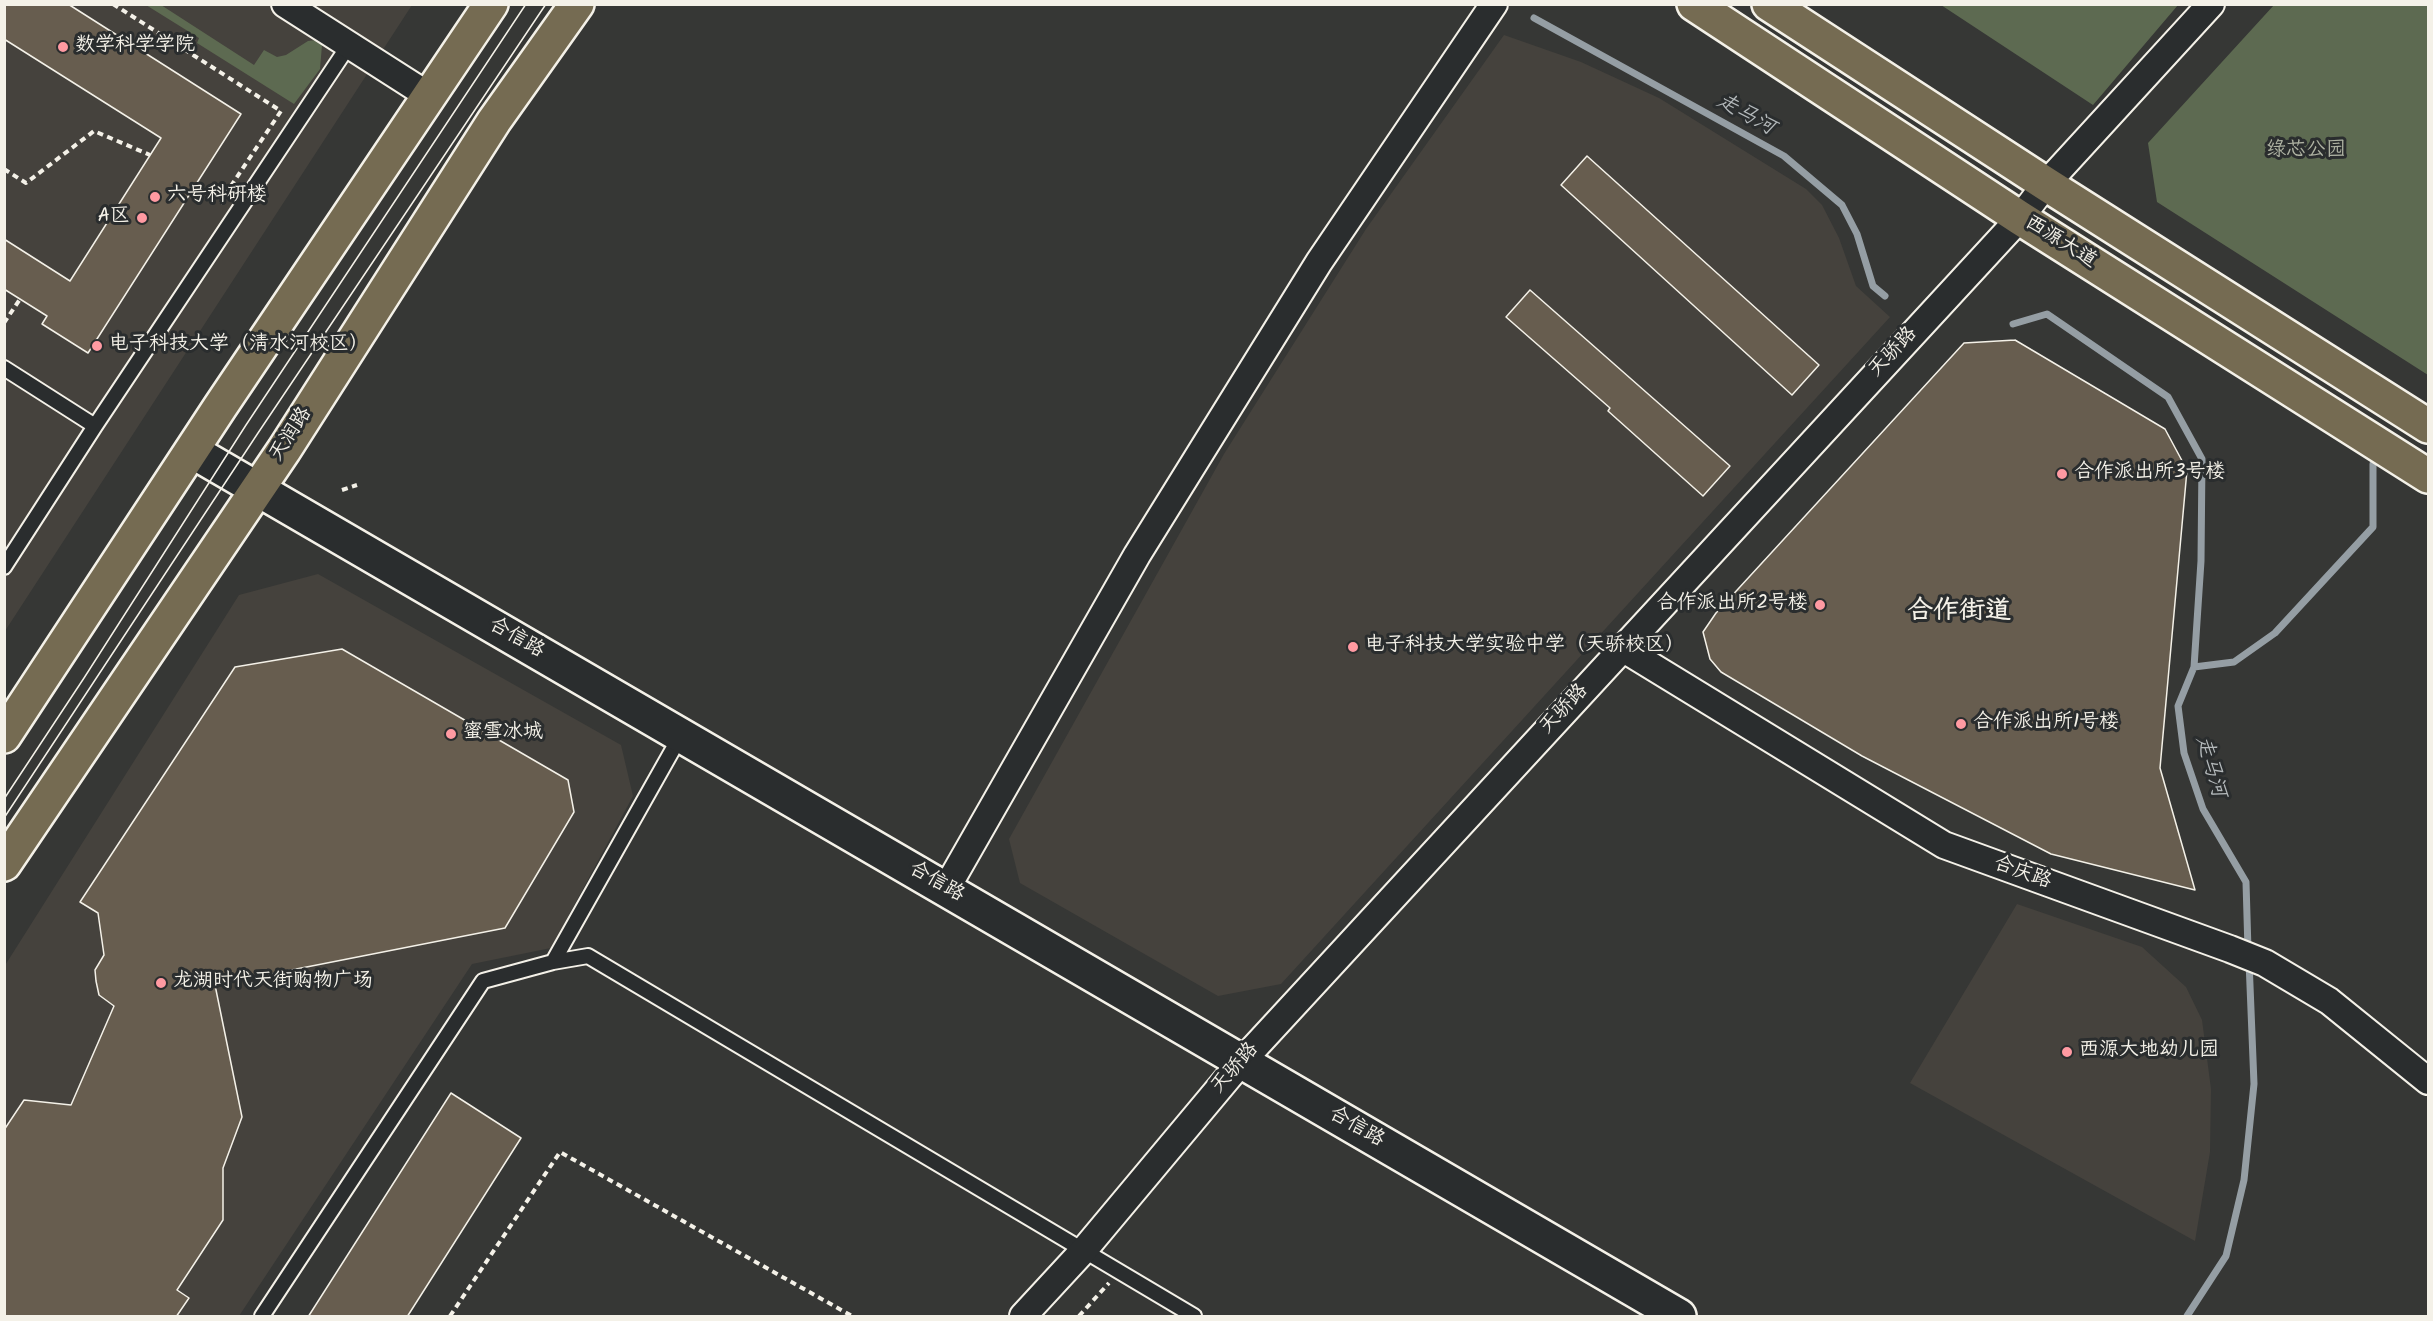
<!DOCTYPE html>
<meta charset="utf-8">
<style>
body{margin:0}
#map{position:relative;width:2433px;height:1321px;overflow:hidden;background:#363735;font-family:Kalam,sans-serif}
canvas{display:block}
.frame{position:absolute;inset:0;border:6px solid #f4f1e8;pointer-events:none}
</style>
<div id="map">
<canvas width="2433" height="1321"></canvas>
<div class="frame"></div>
</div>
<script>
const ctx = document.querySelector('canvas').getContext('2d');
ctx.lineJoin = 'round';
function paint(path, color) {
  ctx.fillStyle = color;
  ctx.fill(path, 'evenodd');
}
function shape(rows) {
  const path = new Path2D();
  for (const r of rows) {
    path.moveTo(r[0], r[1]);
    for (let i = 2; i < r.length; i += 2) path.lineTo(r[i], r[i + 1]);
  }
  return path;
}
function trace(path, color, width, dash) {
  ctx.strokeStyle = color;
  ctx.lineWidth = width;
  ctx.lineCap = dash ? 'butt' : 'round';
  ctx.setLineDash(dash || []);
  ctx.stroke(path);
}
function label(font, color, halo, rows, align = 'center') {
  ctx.font = font + ' Kalam,"LXGW WenKai TC",sans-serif';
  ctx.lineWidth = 6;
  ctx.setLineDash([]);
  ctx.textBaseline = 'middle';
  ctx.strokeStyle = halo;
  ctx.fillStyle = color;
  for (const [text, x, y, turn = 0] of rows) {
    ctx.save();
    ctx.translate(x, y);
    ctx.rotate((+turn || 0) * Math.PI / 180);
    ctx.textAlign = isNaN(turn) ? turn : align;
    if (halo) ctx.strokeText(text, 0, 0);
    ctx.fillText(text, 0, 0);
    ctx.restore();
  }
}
const built = shape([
 [5,5,412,5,5,631],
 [1504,35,1581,62,1659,98,1806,189,1822,205,1839,238,1856,286,1890,317,1281,984,1218,996,1020,883,1009,839,1224,454,1366,229],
 [318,574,621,745,633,796,551,948,472,964,239,1316,5,1316,4,967,239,595],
 [2017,904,2142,947,2186,987,2202,1020,2211,1089,2210,1152,2195,1241,1910,1083]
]);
const green = shape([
 [146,5,161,5,254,65,264,50,277,57,286,55,308,41,316,40,322,45,320,69,294,104,197,43,199,38],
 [1941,5,2178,5,2093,105],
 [2274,5,2428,5,2428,375,2157,202,2148,143]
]);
const stream = shape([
 [1534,18,1784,156,1842,205,1857,234,1873,286,1885,296],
 [2013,324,2047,314,2168,397,2202,459,2201,561,2194,667,2178,706,2184,753,2203,809,2246,882,2248,950],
 [2194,667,2234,662,2275,633,2373,527,2373,464],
 [2187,1316,2226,1256,2244,1180,2254,1084,2249,961]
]);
const building = shape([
 [4,4,68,4,241,114,88,353,42,324,47,316,4,289,4,239,70,281,161,138,4,39,4,4],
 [1587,156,1819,365,1792,395,1561,185,1587,156],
 [1530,290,1730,466,1703,496,1608,411,1610,408,1506,317,1530,290],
 [2015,340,2165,429,2187,470,2160,768,2195,890,2051,854,1862,756,1721,672,1710,659,1703,632,1716,613,1964,343,2015,340],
 [342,649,568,780,574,812,505,928,215,985,242,1117,223,1168,223,1220,177,1290,189,1298,176,1317,4,1317,4,1130,24,1100,71,1105,114,1006,99,995,96,981,95,970,104,955,98,913,80,902,235,667,342,649],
 [451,1093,521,1138,407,1317,308,1317,451,1093]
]);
const path = shape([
 [113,4,281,111,221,201,224,204],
 [4,169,26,183,94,131,150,155],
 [4,323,20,299],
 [342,490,357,485],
 [450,1316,560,1152,852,1316],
 [1079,1316,1109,1283]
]);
const lane = shape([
 [4,368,95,426],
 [4,567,95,426,349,45],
 [553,962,681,735],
 [262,1316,483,981,553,962,588,956,1194,1316]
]);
const street = shape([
 [285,4,429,96],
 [1622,648,1944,845,2230,949,2265,963,2329,1001,2428,1081],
 [946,889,1137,555,1319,262,1494,4],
 [1023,1316,1084,1250,1242,1061,2020,218,2046,184,2211,4]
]);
const secondary = shape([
 [192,451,1679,1316]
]);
const primary = shape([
 [1694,4,2020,218,2428,476],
 [1769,4,2046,184,2428,426],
 [4,736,220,407,491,4],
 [4,864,284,450,494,121,577,4]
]);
const tram = shape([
 [4,799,84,678,246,425,526,4],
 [4,818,258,433,546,4]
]);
const markers = [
 [63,47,6,"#ff9aa2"],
 [155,197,6,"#ff9aa2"],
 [142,218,6,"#ff9aa2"],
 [97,346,6,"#ff9aa2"],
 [2062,474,6,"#ff9aa2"],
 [1820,605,6,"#ff9aa2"],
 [1353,647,6,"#ff9aa2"],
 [1961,724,6,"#ff9aa2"],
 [451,734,6,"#ff9aa2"],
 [161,983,6,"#ff9aa2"],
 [2067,1052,6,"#ff9aa2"]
];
const poiNames = [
 ["数学科学学院",75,47],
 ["六号科研楼",167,197],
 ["A区",130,218,"right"],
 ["电子科技大学（清水河校区）",109,346],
 ["合作派出所3号楼",2074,474],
 ["合作派出所2号楼",1808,605,"right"],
 ["电子科技大学实验中学（天骄校区）",1365,647],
 ["合作派出所1号楼",1973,724],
 ["蜜雪冰城",463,734],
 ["龙湖时代天街购物广场",173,983],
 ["西源大地幼儿园",2079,1052]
];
const parkNames = [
 ["绿芯公园",2306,152]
];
const streetNames = [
 ["西源大道",2060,243,32],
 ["天骄路",1894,353,-47],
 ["天润路",292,435,-57],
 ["合信路",516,639,30],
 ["天骄路",1565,710,-47],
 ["合庆路",2022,874,20],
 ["合信路",936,883,30],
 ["天骄路",1236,1069,-49],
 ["合信路",1356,1128,30]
];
const waterNames = [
 ["走马河",1745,116,29],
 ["走马河",2209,767,74]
];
const districtNames = [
 ["合作街道",1959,614]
];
paint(built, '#45423d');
paint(green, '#5d6a51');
trace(stream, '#959ea4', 7);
paint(building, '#675d4f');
trace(building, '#f4f1e8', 1.5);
trace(lane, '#f4f1e8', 18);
trace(street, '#f4f1e8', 30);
trace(secondary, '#f4f1e8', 38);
trace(primary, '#f4f1e8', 38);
trace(path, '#f4f1e8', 4, [6, 4.5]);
trace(lane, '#2a2d2e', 14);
trace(street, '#2a2d2e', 26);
trace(secondary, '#2a2d2e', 33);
trace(primary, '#756b52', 33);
trace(tram, '#f4f1e8', 1.5);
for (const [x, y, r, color] of markers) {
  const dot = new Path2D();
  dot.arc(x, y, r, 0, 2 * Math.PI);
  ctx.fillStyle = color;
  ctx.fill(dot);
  trace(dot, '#2a2d2e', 2);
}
label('20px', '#f4f1e8', '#2a2d2e', poiNames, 'left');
label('20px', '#b0b4a4', '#2a2d2e', parkNames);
label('20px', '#f4f1e8', '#2a2d2e', streetNames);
label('italic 21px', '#b4b9bb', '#2a2d2e', waterNames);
label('bold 26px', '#f4f1e8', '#2a2d2e', districtNames);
</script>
